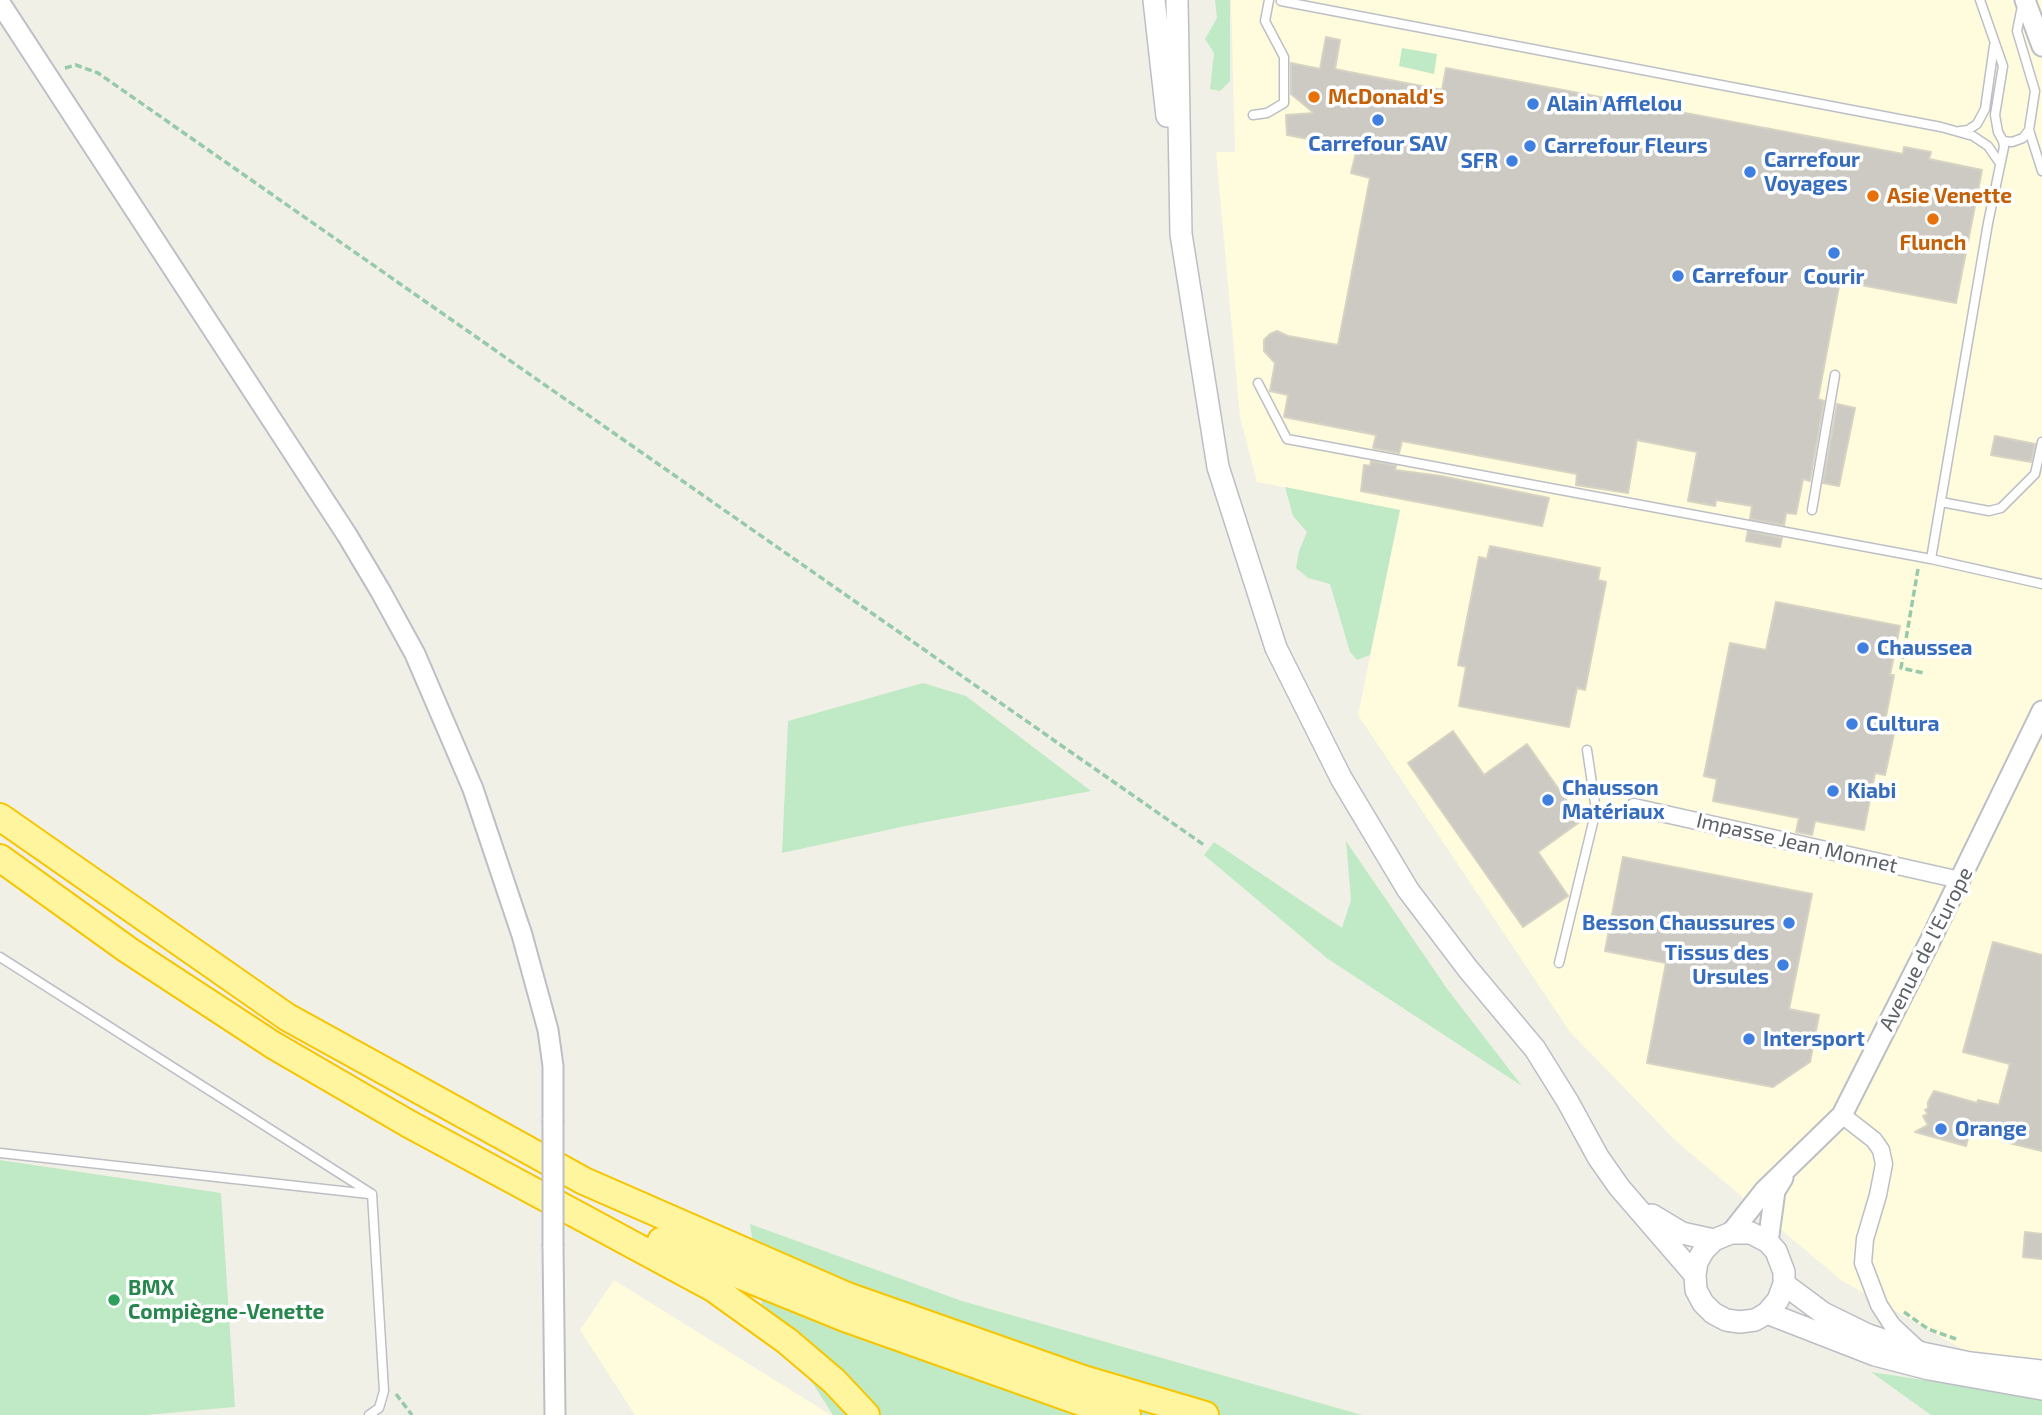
<!DOCTYPE html>
<meta charset="utf-8">
<style>
body{margin:0}
canvas{display:block;background:#f1f0e6}
</style>
<canvas width="2042" height="1415"></canvas>
<script>
const ctx = document.querySelector('canvas').getContext('2d');
ctx.lineJoin = 'round';
function paint(path, color) {
  ctx.fillStyle = color;
  ctx.fill(path, 'evenodd');
}
function shape(rows) {
  const path = new Path2D();
  for (const r of rows) {
    path.moveTo(r[0], r[1]);
    for (let i = 2; i < r.length; i += 2) path.lineTo(r[i], r[i + 1]);
  }
  return path;
}
function trace(path, color, width, dash) {
  ctx.strokeStyle = color;
  ctx.lineWidth = width;
  ctx.lineCap = dash ? 'butt' : 'round';
  ctx.setLineDash(dash || []);
  ctx.stroke(path);
}
function label(font, color, halo, rows, align = 'center') {
  ctx.font = font + ' "Exo 2",sans-serif';
  ctx.lineWidth = 7;
  ctx.setLineDash([]);
  ctx.textBaseline = 'middle';
  ctx.strokeStyle = halo;
  ctx.fillStyle = color;
  for (const [text, x, y, turn = 0] of rows) {
    ctx.save();
    ctx.translate(x, y);
    ctx.rotate((+turn || 0) * Math.PI / 180);
    ctx.textAlign = isNaN(turn) ? turn : align;
    if (halo) ctx.strokeText(text, 0, 0);
    ctx.fillText(text, 0, 0);
    ctx.restore();
  }
}
const commercial = shape([
 [1231,0,2042,0,2042,1365,1978,1358,1841,1280,1676,1141,1570,1032,1358,715,1400,510,1257,482,1240,417,1216,152,1235,152],
 [614,1280,831,1415,635,1415,580,1330]
]);
const green = shape([
 [1215,0,1230,0,1230,81,1220,91,1210,89,1214,53,1205,39,1217,18],
 [1402,48,1437,54,1434,74,1399,66],
 [1285,487,1400,510,1370,655,1357,660,1350,652,1330,584,1308,578,1296,568,1299,551,1307,532,1293,516],
 [923,683,966,696,1091,791,910,825,782,853,788,721],
 [1346,841,1448,990,1522,1086,1328,959,1204,855,1214,842,1342,928,1351,900],
 [0,1160,221,1193,235,1407,145,1415,0,1415],
 [750,1224,962,1301,1362,1415,833,1415,762,1304],
 [1871,1372,2042,1398,2042,1415,1931,1415]
]);
const building = shape([
 [1326,37,1340,40,1335,69,1349,72,1442,90,1446,68,1903,154,1904,147,1931,152,1929,159,1982,170,1956,303,1840,281,1818,399,1824,401,1810,481,1803,479,1796,514,1786,513,1784,525,1750,519,1752,506,1716,500,1715,506,1688,501,1697,452,1637,440,1628,493,1576,485,1577,474,1402,441,1399,453,1373,448,1376,435,1284,417,1288,395,1270,391,1275,363,1264,351,1264,340,1270,334,1277,331,1288,336,1338,345,1370,178,1351,173,1357,148,1287,135,1286,115,1314,113,1291,94,1291,63,1320,69,1326,37],
 [1837,404,1855,408,1839,486,1823,483,1837,404],
 [1995,436,2035,444,2031,462,1991,455,1995,436],
 [1371,461,1396,466,1395,470,1441,476,1549,498,1542,526,1361,491,1364,465,1370,466,1371,461],
 [1748,531,1782,538,1780,547,1746,541,1748,531],
 [1490,546,1600,568,1598,580,1606,582,1585,690,1577,688,1569,727,1459,706,1466,667,1458,665,1479,557,1487,559,1490,546],
 [1776,602,1900,626,1890,675,1894,675,1883,732,1894,734,1885,775,1875,773,1864,830,1815,821,1812,835,1796,832,1799,818,1713,801,1717,779,1704,776,1730,643,1766,650,1776,602],
 [1453,731,1484,775,1527,744,1581,821,1538,852,1568,896,1523,927,1408,763,1453,731],
 [1623,857,1812,894,1789,1009,1819,1015,1810,1062,1773,1087,1647,1063,1666,963,1605,951,1623,857],
 [1993,942,2042,955,2042,1151,2009,1143,2012,1134,1972,1123,1966,1146,1915,1132,1928,1125,1923,1116,1928,1114,1925,1110,1928,1108,1928,1102,1934,1091,1977,1103,1978,1100,1999,1105,2010,1064,1963,1052,1993,942],
 [2025,1232,2042,1234,2042,1259,2023,1257,2025,1232]
]);
const path = shape([
 [65,68,76,65,98,73,1204,845],
 [1918,569,1901,668,1924,673],
 [1904,1312,1928,1329,1956,1339],
 [396,1394,412,1415]
]);
const service = shape([
 [1980,0,2003,66,1995,115,1998,132,2003,141,2012,142,2023,138,2029,130,2035,91,2017,31,2022,6],
 [1281,1,1941,127,1973,136,1988,146,1999,162],
 [1253,115,1267,113,1284,103,1284,57,1265,21,1269,0],
 [2029,130,2042,171],
 [1960,131,1968,130,1977,124,1985,109,1994,46],
 [2003,141,2004,147,1988,223,1931,559,2042,584],
 [1258,383,1287,439,1931,559],
 [1941,502,1989,511,2001,508,2035,474,2042,442],
 [1812,510,1835,375],
 [0,957,372,1194],
 [1559,963,1596,810,1587,750],
 [0,1153,369,1194],
 [369,1415,379,1408,384,1391,372,1194]
]);
const minor = shape([
 [1634,807,1960,880],
 [1842,1115,1874,1140,1881,1150,1884,1164,1878,1195,1865,1239,1863,1263,1879,1305,1892,1325,1920,1351]
]);
const tertiary = shape([
 [2025,0,2042,46],
 [0,3,347,535,381,592,415,654,473,789,522,935,548,1030,553,1066,553,1120],
 [1731,1233,1765,1190,1842,1115,1930,941,2042,711],
 [1768,1242,1775,1191,1783,1178],
 [553,1246,555,1415]
]);
const secondary = shape([
 [1154,0,1167,116],
 [1177,0,1181,234,1218,467,1276,648,1341,778,1408,890,1468,969,1535,1049,1568,1102,1598,1157,1619,1187,1695,1275],
 [1652,1215,1682,1233,1714,1240,1731,1233,1751,1233,1768,1242,1776,1251,1784,1272,1784,1284,1778,1300,1767,1313,1755,1320,1740,1322,1726,1320,1713,1313,1703,1303,1696,1290,1695,1275,1697,1262,1704,1250,1714,1240],
 [1784,1284,1823,1313,1868,1335,1922,1353,1970,1363,2042,1371],
 [1767,1313,1875,1355,1929,1369,2042,1389]
]);
const trunk = shape([
 [0,817,287,1017,584,1181,847,1296,1083,1379,1205,1415],
 [0,858,128,950,273,1045,409,1124,713,1288,787,1341,834,1381,866,1415],
 [661,1241,714,1265,845,1318,1081,1402,1127,1415]
]);
const tertiaryBridge = shape([
 [553,1120,553,1246]
]);
const markers = [
 [1314,97,7,"#e8710a"],
 [1533,104,7,"#3f7fe0"],
 [1378,120,7,"#3f7fe0"],
 [1530,146,7,"#3f7fe0"],
 [1512,161,7,"#3f7fe0"],
 [1750,172,7,"#3f7fe0"],
 [1873,196,7,"#e8710a"],
 [1933,219,7,"#e8710a"],
 [1834,253,7,"#3f7fe0"],
 [1678,276,7,"#3f7fe0"],
 [1863,648,7,"#3f7fe0"],
 [1852,724,7,"#3f7fe0"],
 [1833,791,7,"#3f7fe0"],
 [1548,800,7,"#3f7fe0"],
 [1789,923,7,"#3f7fe0"],
 [1783,965,7,"#3f7fe0"],
 [1749,1039,7,"#3f7fe0"],
 [1941,1129,7,"#3f7fe0"],
 [114,1300,7,"#2e9e5b"]
];
const foodNames = [
 ["McDonald's",1328,97],
 ["Asie Venette",1887,196],
 ["Flunch",1933,243,"center"]
];
const shopNames = [
 ["Alain Afflelou",1547,104],
 ["Carrefour SAV",1378,144,"center"],
 ["Carrefour Fleurs",1544,146],
 ["Carrefour",1764,160],
 ["Voyages",1764,184],
 ["SFR",1498,161,"right"],
 ["Carrefour",1692,276],
 ["Courir",1834,277,"center"],
 ["Chaussea",1877,648],
 ["Cultura",1866,724],
 ["Chausson",1562,788],
 ["Matériaux",1562,812],
 ["Kiabi",1847,791],
 ["Besson Chaussures",1775,923,"right"],
 ["Tissus des",1769,953,"right"],
 ["Ursules",1769,977,"right"],
 ["Intersport",1763,1039],
 ["Orange",1955,1129]
];
const streetNames = [
 ["Impasse Jean Monnet",1797,843,13],
 ["Avenue de l'Europe",1926,949,-63]
];
const leisureNames = [
 ["BMX",128,1288],
 ["Compiègne-Venette",128,1312]
];
paint(commercial, '#fffbdd');
paint(green, '#c0eac5');
paint(building, '#cccac3');
trace(building, '#d6d3c3', 2);
trace(service, '#bdbfc6', 11);
trace(minor, '#bdbfc6', 19);
trace(tertiary, '#bdbfc6', 23);
trace(secondary, '#bbbec5', 24);
trace(trunk, '#f7c500', 30);
trace(path, '#97caab', 3.5, [7, 3.5]);
trace(service, '#fff', 8);
trace(minor, '#fff', 16);
trace(tertiary, '#fff', 19);
trace(secondary, '#fff', 21);
trace(trunk, '#fff59e', 26);
trace(tertiaryBridge, '#bdbfc6', 23, []);
trace(tertiaryBridge, '#fff', 19);
for (const [x, y, r, color] of markers) {
  const dot = new Path2D();
  dot.arc(x, y, r, 0, 2 * Math.PI);
  ctx.fillStyle = color;
  ctx.fill(dot);
  trace(dot, '#fff', 2.5);
}
label('bold 21px', '#c56008', '#fff', foodNames, 'left');
label('bold 21px', '#366cbe', '#fff', shopNames, 'left');
label('21px', '#5d6168', '#fff', streetNames);
label('bold 21px', '#27864d', '#fff', leisureNames, 'left');
</script>
